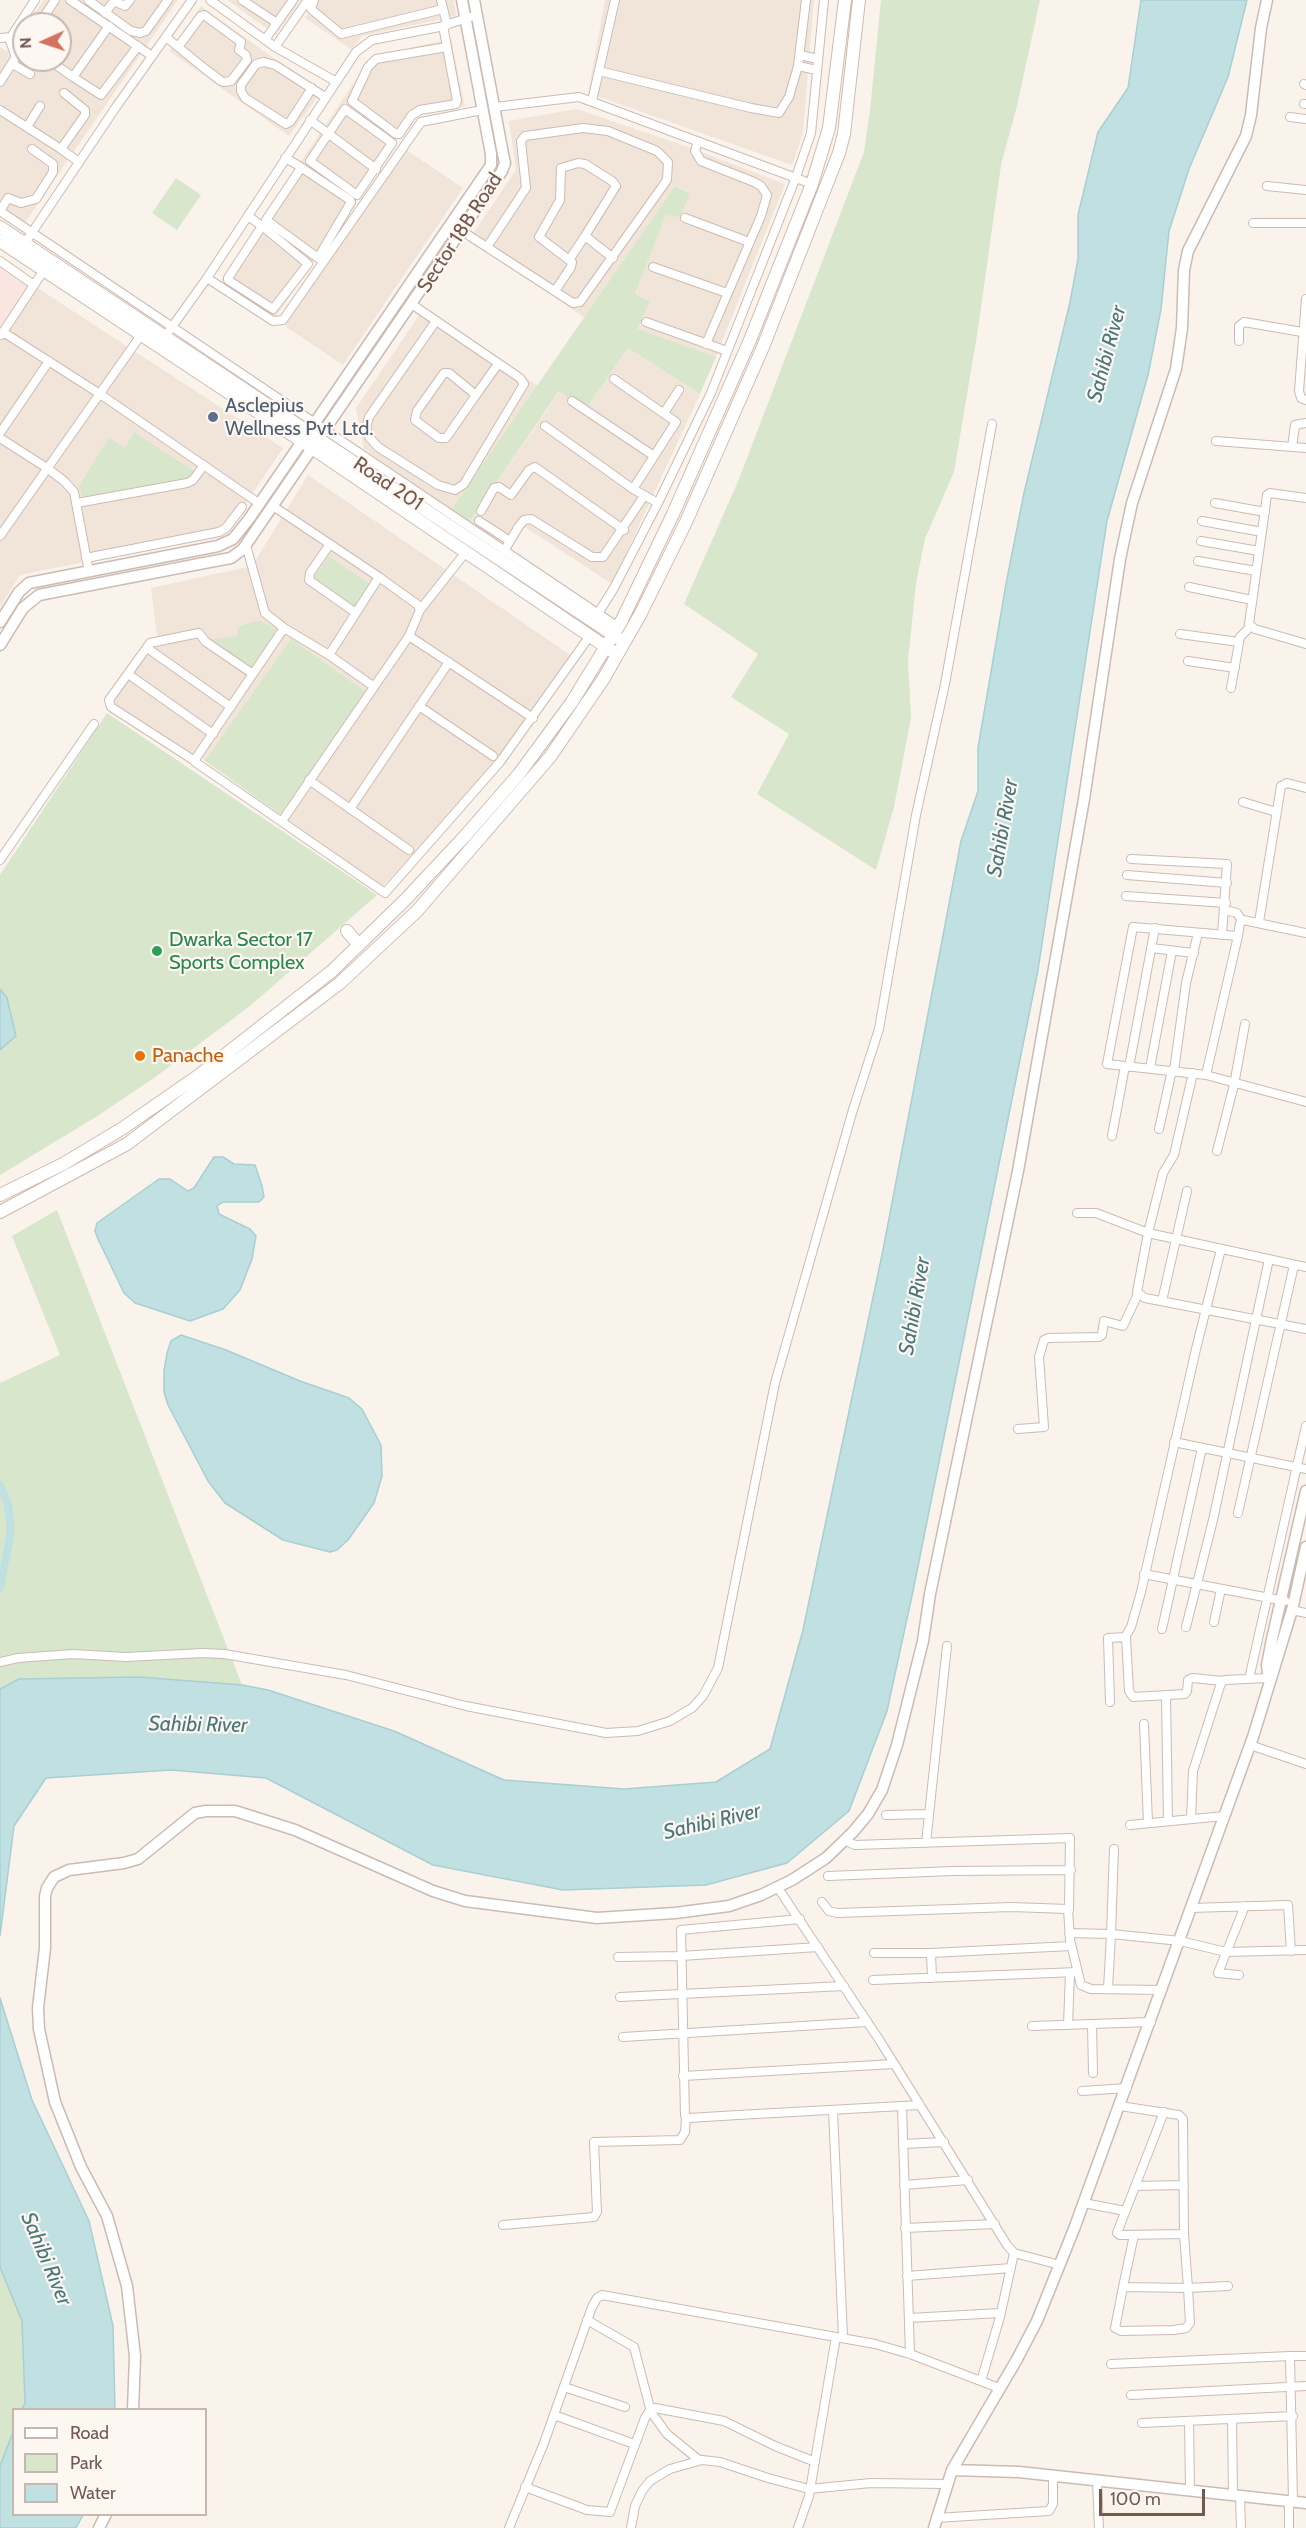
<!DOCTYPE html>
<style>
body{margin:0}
#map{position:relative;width:1306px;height:2528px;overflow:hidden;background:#faf3eb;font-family:Cabin,sans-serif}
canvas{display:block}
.legend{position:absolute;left:12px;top:2408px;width:195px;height:108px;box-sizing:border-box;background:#fdf7f1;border:2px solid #c6b8b1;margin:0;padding:8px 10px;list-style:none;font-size:18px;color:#735a51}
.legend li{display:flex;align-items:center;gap:12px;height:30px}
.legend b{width:30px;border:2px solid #c6b8b1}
.north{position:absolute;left:12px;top:12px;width:60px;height:60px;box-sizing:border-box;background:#fdf7f1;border:2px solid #c6b8b1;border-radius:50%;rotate:267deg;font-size:16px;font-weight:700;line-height:24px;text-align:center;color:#735a51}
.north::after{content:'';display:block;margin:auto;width:21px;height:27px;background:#d57160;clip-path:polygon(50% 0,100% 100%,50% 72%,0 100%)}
.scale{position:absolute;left:1099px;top:2489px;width:106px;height:27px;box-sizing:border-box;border:3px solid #735a51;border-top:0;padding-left:8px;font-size:18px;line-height:21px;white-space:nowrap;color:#735a51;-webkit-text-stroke:4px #fdf7f1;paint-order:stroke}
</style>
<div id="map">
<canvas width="1306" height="2528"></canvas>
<ul class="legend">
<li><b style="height:8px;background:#fff"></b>Road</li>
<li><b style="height:16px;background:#d8e7cb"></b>Park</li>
<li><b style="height:16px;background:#c1e0e2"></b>Water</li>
</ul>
<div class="north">N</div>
<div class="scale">100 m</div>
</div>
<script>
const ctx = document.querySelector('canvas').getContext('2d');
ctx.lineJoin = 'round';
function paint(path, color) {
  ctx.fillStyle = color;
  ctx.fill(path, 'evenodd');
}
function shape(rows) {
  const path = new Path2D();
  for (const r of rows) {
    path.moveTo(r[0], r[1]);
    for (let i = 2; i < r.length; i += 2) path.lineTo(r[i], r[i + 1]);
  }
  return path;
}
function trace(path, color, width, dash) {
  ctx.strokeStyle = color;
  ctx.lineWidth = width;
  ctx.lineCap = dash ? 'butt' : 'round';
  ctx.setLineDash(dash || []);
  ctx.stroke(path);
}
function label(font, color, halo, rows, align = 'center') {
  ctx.font = font + ' Cabin,sans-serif';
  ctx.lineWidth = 4.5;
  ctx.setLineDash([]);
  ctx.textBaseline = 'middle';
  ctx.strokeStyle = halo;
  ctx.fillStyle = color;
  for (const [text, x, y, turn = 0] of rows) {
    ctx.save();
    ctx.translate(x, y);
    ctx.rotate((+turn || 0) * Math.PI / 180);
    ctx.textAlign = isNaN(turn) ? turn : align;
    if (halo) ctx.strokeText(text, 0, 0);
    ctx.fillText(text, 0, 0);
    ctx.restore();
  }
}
const residential = shape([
 [44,0,178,0,24,224,0,208,0,47,7,51,24,27,24,60,60,60,60,24,26,24],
 [227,0,301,0,276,35],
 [319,0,454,0,456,16,362,36,352,50,305,18],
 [605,0,814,0,803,133,792,165,588,93],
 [201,6,321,92,289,136,169,51],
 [451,39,465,106,413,116,275,318,221,280,372,56],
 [577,109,691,148,785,184,716,357,638,330,650,301,635,294,666,215,690,192,675,186,585,318,470,238,516,170,509,121],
 [405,149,463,188,343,365,285,326],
 [36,287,283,448,225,534,20,575,0,607,0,340],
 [424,308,538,386,451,510,364,449,356,408],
 [628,348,700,394,612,584,525,527,510,551,468,524,560,391,585,410],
 [308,475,573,657,497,765,382,887,205,761,112,702,157,637,151,588,252,566]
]);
const commercial = shape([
 [0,265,29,285,0,328]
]);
const green = shape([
 [881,0,1040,0,1017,106,1001,165,978,329,954,472,925,539,916,583,908,661,911,718,894,807,876,870,757,794,789,734,731,697,758,654,684,604,739,479,864,152,870,111],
 [176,178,201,195,177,230,152,213],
 [675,186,690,193,680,217,666,215,635,294,650,301,638,329,716,357,700,394,628,348,585,410,559,391,468,524,451,510],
 [134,432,194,471,188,479,82,497,79,486,109,438,125,448],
 [329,556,371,585,354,609,312,580],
 [260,620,278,631,252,671,206,640,237,636,239,626],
 [291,639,366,692,280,814,205,761],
 [107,713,377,895,250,1006,154,1078,96,1117,0,1175,0,875],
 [57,1210,242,1685,139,1677,19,1679,0,1689,0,1383,60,1355,12,1236],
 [0,2267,22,2321,25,2403,22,2409,14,2410,13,2432,0,2466]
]);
const water = shape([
 [1141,0,1247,0,1228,77,1189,169,1169,231,1161,309,1148,375,1107,521,1038,970,913,1591,887,1711,849,1811,787,1863,706,1885,563,1890,433,1865,266,1778,171,1770,46,1778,14,1826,0,1936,0,1689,19,1679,139,1677,242,1685,268,1690,394,1731,504,1780,624,1789,716,1782,770,1749,803,1630,883,1250,961,841,978,791,978,748,1006,584,1024,493,1070,302,1078,259,1078,215,1098,132,1128,88,1141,0],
 [0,989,7,998,16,1036,0,1050,0,989],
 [214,1157,223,1157,234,1164,255,1165,262,1186,264,1197,259,1202,223,1202,217,1206,219,1214,250,1229,256,1236,252,1259,240,1290,223,1309,190,1321,135,1303,124,1293,98,1239,95,1231,97,1223,159,1179,170,1179,188,1191,194,1188,214,1157],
 [181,1335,226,1350,300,1381,349,1398,362,1409,381,1445,382,1476,374,1503,348,1540,337,1550,330,1552,283,1540,225,1503,208,1481,168,1405,164,1392,164,1371,167,1353,171,1341,181,1335],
 [0,1998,32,2100,89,2221,113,2326,115,2409,22,2409,25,2403,22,2321,0,2267,0,1998],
 [13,2432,14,2514,83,2515,76,2528,0,2528,0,2466,13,2432]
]);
const canal = shape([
 [0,1485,8,1505,10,1520,10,1537,0,1588]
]);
const minor = shape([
 [70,0,152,56],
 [88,0,131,31,140,33,146,31,168,0],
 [210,0,275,47,335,81],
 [242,0,277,23],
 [314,0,311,9,341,34,443,9],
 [441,0,447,25],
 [105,13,114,1,125,6,130,0],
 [39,24,55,0],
 [443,26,447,47,457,101,456,104,420,110,412,115,399,134,396,134,352,101,368,67,376,59,447,47],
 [166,37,204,68,221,81,224,82,231,81,247,60,246,55,239,50,241,42,204,15,201,16,178,47],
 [0,38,11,37,35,0],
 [265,40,293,0],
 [275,47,308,0],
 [800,55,818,59],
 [49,60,73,77,109,26],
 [12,64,30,74],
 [798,66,817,70],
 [599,71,751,108,779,113,789,97,798,66,806,0],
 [73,77,101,95,138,46],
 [0,82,16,57,9,38],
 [1304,84,1306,85],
 [312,88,290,122,286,124,245,98,241,91,241,85,256,64,264,62,275,65,325,97],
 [64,93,85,110,85,115,61,149,79,162],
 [592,101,615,0],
 [1304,104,1306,104],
 [495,107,579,97,812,184],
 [345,109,392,143,357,195,310,161,345,109],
 [0,110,61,149],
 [1290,117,1306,119],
 [310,120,376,169],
 [27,127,40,106],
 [698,141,695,151,701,161,754,182,761,186,767,195,761,216,706,344],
 [285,158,296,164,350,200,351,202,318,258,266,220,301,168],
 [1267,186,1306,190],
 [0,211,618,627],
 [0,211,8,198,21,203,36,199,53,172,53,164,32,149],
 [248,216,262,226,308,264,273,309,228,280,228,278,262,226],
 [685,218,749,242],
 [1253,223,1306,223],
 [462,231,573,303,580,302,667,180,668,162,657,151,608,131,583,128,525,136,521,141,526,188,487,247],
 [585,236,616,186,612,181,585,164,578,163,561,168,560,200,539,237,569,260,585,236,613,258],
 [25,243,116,107,192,0],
 [0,261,34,285],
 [653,267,727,293],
 [207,278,273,321,283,320,421,122,482,110],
 [555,291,571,267,572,262,569,260],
 [1306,299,1299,391,1301,398,1306,400],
 [413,305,520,378,524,384,464,484,455,490,438,485,378,447,369,437,366,428,369,417,436,321],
 [646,322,727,351],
 [169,331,207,278,356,52,372,40,439,27,477,15],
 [3,332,100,394,260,504],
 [1,335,44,270],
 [1239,341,1239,326,1244,322,1302,332],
 [614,379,676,422,633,489],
 [476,395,446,438,439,438,415,420,417,411,444,373,449,373,476,395,498,364],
 [572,401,654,456],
 [664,413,679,390],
 [545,426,633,489,658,503],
 [0,433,49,361],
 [0,438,47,468,64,481,74,492,89,572],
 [1216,441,1306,448],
 [1292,447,1295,425,1306,423],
 [1306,498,1270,493,1267,495,1249,624,1255,629,1306,644],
 [77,503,187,483,193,480,204,465],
 [1215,503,1265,512],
 [273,506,379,577,418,605,420,610,409,636,282,821],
 [481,511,494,488,499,487,511,495,529,470,535,467,624,530],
 [479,521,510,541],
 [1202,521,1262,532],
 [0,536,141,335],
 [1201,541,1259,551],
 [330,544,310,573,309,580,356,613],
 [246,545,265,613,284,628,329,655],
 [504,551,519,526,524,520,531,519,592,557,603,557,644,496],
 [86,558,219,532,226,528,242,507],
 [1198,561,1256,571],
 [1189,587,1252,600],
 [420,610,465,553],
 [597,615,614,588,658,503,711,393,796,177,811,133,824,0],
 [284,628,196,758,195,762,385,893,500,762,589,637],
 [1180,634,1239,642],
 [409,636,533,718],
 [147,648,231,707],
 [1188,661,1235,668],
 [128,674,213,734],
 [373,686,329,655,379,577],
 [1231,688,1240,637,1250,627],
 [419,706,493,756],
 [195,761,111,707,109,700,150,643,199,633,206,642,253,674],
 [309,780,409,850],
 [1243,802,1276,812],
 [350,809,449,662],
 [1131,859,1227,864,1222,935],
 [0,860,94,724],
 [1127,875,1227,883],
 [1126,896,1226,903],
 [1225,910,1237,913,1242,921],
 [1259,922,1281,786,1287,783,1306,788],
 [1238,936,1240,923,1243,920,1306,933],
 [1151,948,1194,953],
 [1129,1067,1155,928],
 [1150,1068,1172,951],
 [1174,1071,1186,983,1198,933],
 [1193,1073,1174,1155,1163,1173,1148,1233,1137,1292,1145,1298,1306,1329],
 [1206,1075,1238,936,1133,927,1107,1064,1206,1075,1306,1102],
 [1159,1129,1172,1070],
 [1112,1136,1125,1066],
 [1217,1151,1234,1085,1245,1024],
 [1077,1213,1096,1213,1148,1233,1306,1267],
 [1162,1301,1187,1191],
 [1018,1429,1044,1427,1039,1357,1044,1340,1048,1338,1099,1337,1102,1335,1104,1321,1123,1326,1138,1294],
 [1174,1442,1306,1469],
 [1238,1513,1294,1265],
 [1144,1574,1285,1601],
 [1292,1610,1306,1613],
 [1214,1622,1221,1589],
 [1186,1627,1213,1520,1269,1259],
 [1162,1629,1202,1448],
 [1125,1637,1131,1627,1141,1592,1196,1349,1221,1249],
 [0,1662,18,1658,73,1654,126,1657,203,1653,224,1654,346,1675,466,1706,606,1733,638,1731,670,1721,692,1708,703,1696,718,1668,775,1383,852,1113,879,1029,916,815,945,684,992,424],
 [1249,1679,1306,1426],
 [1166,1695,1168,1821],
 [1110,1702,1108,1638,1126,1637,1129,1691,1133,1697,1185,1694,1187,1691,1188,1680,1192,1678,1223,1681],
 [1144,1724,1148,1823],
 [1250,1745,1306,1764],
 [886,1815,929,1814],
 [1191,1819,1193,1771,1221,1683,1225,1680,1268,1678],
 [1130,1825,1224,1816],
 [844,1840,855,1845,1070,1838,1069,1910],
 [926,1843,947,1646],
 [1114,1849,1111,1934,1180,1941,1226,1952,1306,1950],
 [828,1876,953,1871,1071,1870],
 [778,1888,880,2041,1007,2245,1014,2253,1060,2265],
 [822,1902,829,1911,837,1913,1011,1907,1068,1909,1070,1940,1081,1985,1091,1989,1162,1990],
 [1191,1908,1288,1905,1291,1951],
 [800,1919,681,1930,685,2116,689,2118,738,2115,920,2105],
 [1069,1933,1111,1934,1108,1989],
 [874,1953,931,1953,1071,1946],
 [931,1953,932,1978],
 [618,1957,681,1956,818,1947],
 [1239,1975,1218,1973,1245,1906],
 [873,1980,1077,1972],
 [620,1997,844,1986],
 [1092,2024,1093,2073],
 [1068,2025,1070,1973],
 [1032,2026,1151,2022],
 [623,2037,867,2022],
 [683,2076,894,2064],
 [1082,2091,1127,2088],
 [902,2106,910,2354],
 [1120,2106,1179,2115,1183,2119,1184,2234,1188,2288,1190,2323,1186,2328,1174,2330,1121,2331,1115,2328,1123,2287,1188,2288,1228,2286],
 [833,2110,843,2337],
 [1164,2112,1117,2233,1120,2235,1184,2234],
 [903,2144,944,2142],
 [904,2185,968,2180],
 [1135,2186,1184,2185],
 [1084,2203,1125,2211],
 [503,2225,594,2217,597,2212,594,2142,680,2140,685,2132,686,2117],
 [905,2228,995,2224],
 [907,2276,1011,2268],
 [1123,2287,1134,2235],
 [909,2318,1000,2313],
 [587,2320,634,2347,651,2412,667,2434,699,2460],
 [1290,2356,1306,2356],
 [1111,2364,1290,2356,1293,2501],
 [981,2381,1000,2317,1014,2253],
 [564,2387,625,2407],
 [1131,2395,1306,2386],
 [554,2415,634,2444],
 [1232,2419,1233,2495],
 [1189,2421,1190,2489],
 [1142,2423,1293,2416],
 [1097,2481,1099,2528],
 [525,2487,587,2510,610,2512,645,2418,650,2410,655,2408,724,2421,775,2446,813,2461],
 [1240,2496,1241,2528],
 [1289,2501,1289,2528],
 [936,2518,1049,2511,1053,2504,1053,2476],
 [509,2528,544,2443,592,2307,597,2298,602,2295,875,2344,910,2354,999,2388],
 [631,2528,635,2506,642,2491,650,2481,670,2469,702,2460,720,2462,768,2478,809,2489,871,2483,946,2484],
 [798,2528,809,2496,836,2337]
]);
const tertiary = shape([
 [0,622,19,592,29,583,218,546,233,539,249,519,491,165,491,154,462,0],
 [0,645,23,608,39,595,204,563,231,558,243,549,502,171,505,163,503,154,474,0],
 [1269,1681,1267,1665,1272,1639,1306,1491],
 [133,2410,135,2356,127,2286,107,2216,81,2167,55,2102,39,2029,38,2008,45,1948,45,1896,47,1888,54,1877,69,1870,124,1863,138,1859,195,1813,206,1811,235,1811,295,1830,433,1891,465,1901,597,1918,675,1913,729,1906,761,1895,792,1880,826,1858,853,1832,868,1814,882,1790,897,1745,923,1641,930,1594,1018,1171,1084,799,1120,559,1132,503,1176,369,1182,328,1184,270,1188,251,1246,136,1251,115,1261,28,1267,0],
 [952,2470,1019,2472,1306,2503],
 [99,2528,106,2514],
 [934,2528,952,2470,1016,2361,1037,2321,1074,2229,1253,1737,1292,1610,1306,1547]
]);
const secondary = shape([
 [0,227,618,638],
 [0,241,303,442,612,651],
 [347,931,359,945],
 [0,1195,63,1164,123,1128,198,1076,332,971,406,899,465,836,519,774,572,702,621,622,673,514,750,340,812,184,829,128,845,0],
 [0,1212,127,1144,340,983,417,911,550,757,604,678,641,613,686,522,763,347,839,153,844,134,859,0]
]);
const markers = [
 [213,417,6,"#5c6f8a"],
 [157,951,6,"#2e9e5b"],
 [140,1056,6,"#e8710a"]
];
const streetNames = [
 ["Sector 18B Road",460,233,-57],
 ["Road 201",388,484,34]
];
const serviceNames = [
 ["Asclepius",225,406],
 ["Wellness Pvt. Ltd.",225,429]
];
const leisureNames = [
 ["Dwarka Sector 17",169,940],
 ["Sports Complex",169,963]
];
const foodNames = [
 ["Panache",152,1056]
];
const waterNames = [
 ["Sahibi River",1107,354,-75],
 ["Sahibi River",1003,828,-80],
 ["Sahibi River",915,1306,-80],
 ["Sahibi River",198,1725,1],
 ["Sahibi River",712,1822,-13],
 ["Sahibi River",46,2259,67]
];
paint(residential, '#f1e5da');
paint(commercial, '#f9e6e0');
paint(green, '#d8e7cb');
paint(water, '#c1e0e2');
trace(water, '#a9cfd3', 1.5);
trace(canal, '#c1e0e2', 8);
trace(minor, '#ccbbb2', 10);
trace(tertiary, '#ccbbb2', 13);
trace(secondary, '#cebbb0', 14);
trace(minor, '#fff', 8);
trace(tertiary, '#fff', 10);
trace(secondary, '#fff', 12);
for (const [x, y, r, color] of markers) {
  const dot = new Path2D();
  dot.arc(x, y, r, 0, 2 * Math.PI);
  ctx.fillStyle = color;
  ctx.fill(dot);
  trace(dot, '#fdf7f1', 2);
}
label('20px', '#735a51', '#fdf7f1', streetNames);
label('20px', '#4e5e75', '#fdf7f1', serviceNames, 'left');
label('20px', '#27864d', '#fdf7f1', leisureNames, 'left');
label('20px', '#c56008', '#fdf7f1', foodNames, 'left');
label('italic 21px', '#49777c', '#fdf7f1', waterNames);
</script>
